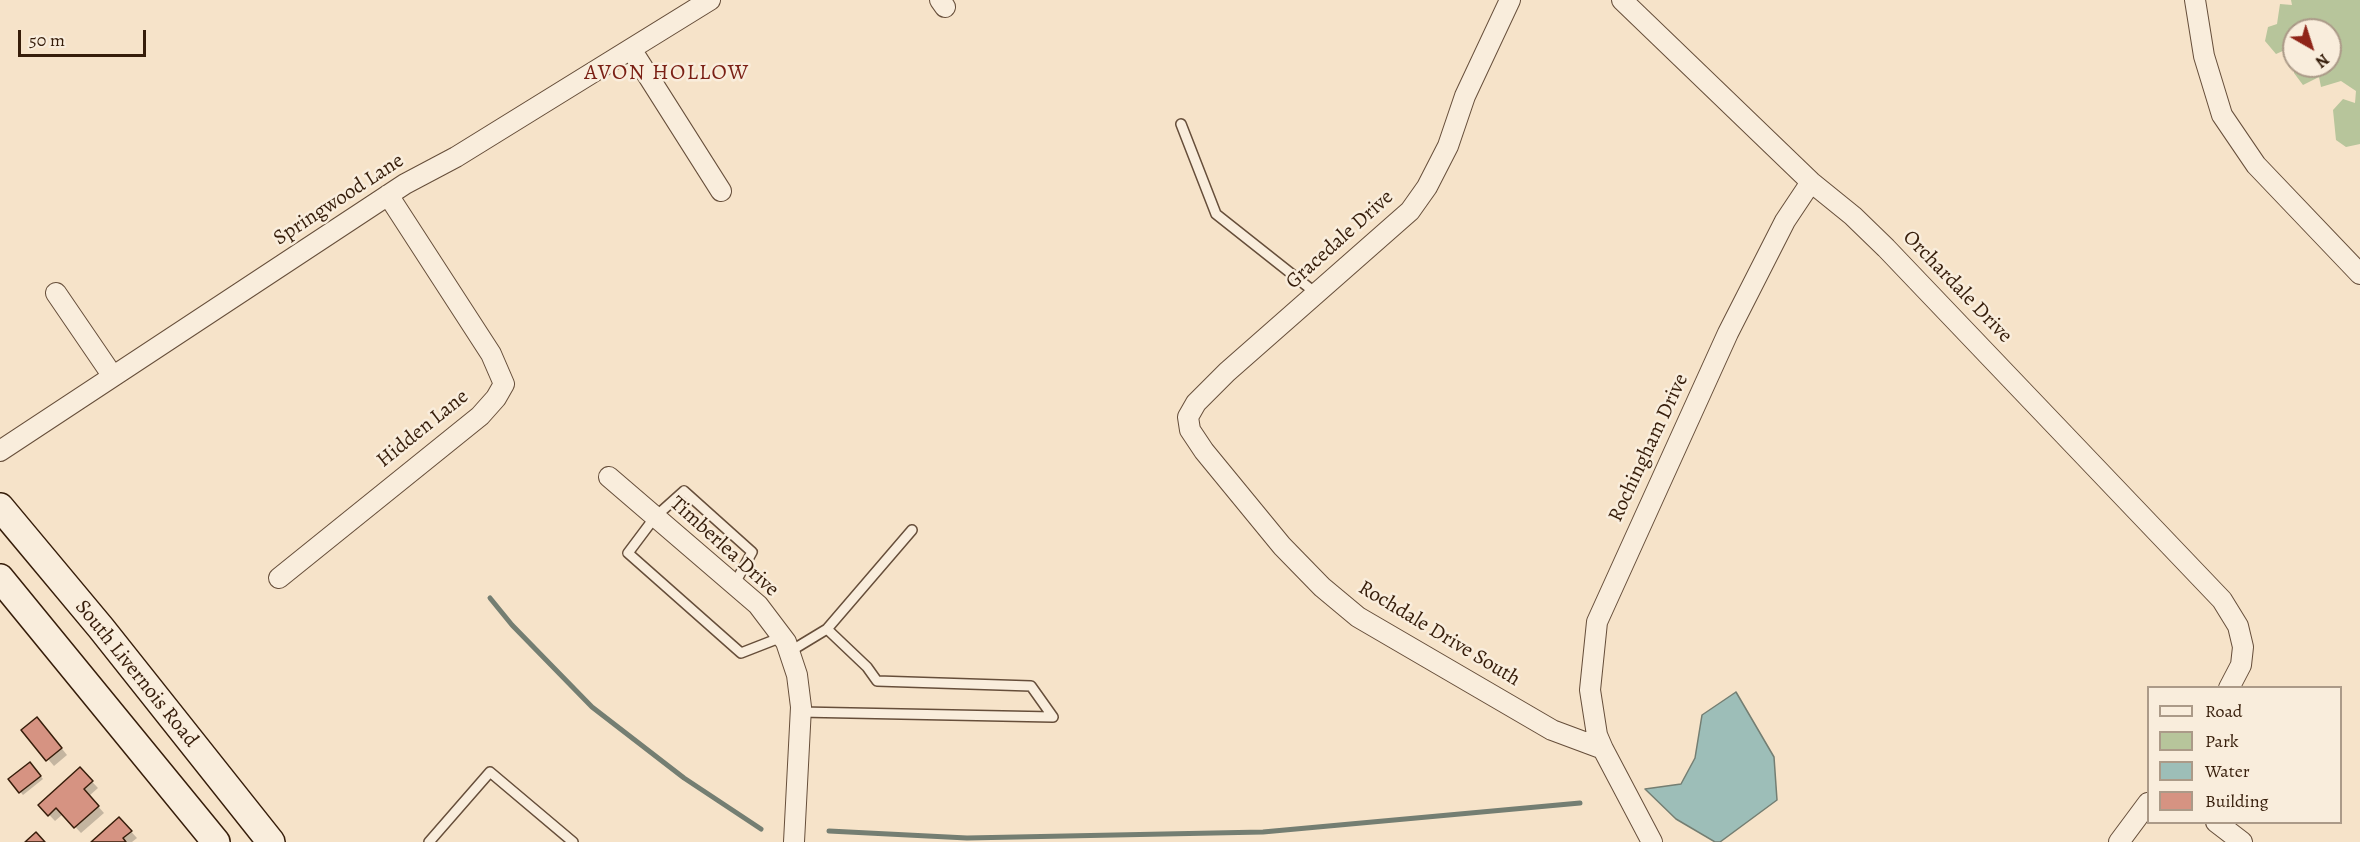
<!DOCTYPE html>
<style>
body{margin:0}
#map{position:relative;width:2360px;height:842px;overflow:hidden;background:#f6e3c9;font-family:Alegreya,serif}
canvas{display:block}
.legend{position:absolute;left:2147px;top:686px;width:195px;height:138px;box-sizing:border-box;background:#f9eddc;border:2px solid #ab9a88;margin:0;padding:8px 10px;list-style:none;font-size:18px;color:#361d0a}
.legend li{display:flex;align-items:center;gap:12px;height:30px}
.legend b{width:30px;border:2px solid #ab9a88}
.north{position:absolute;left:2282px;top:18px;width:60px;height:60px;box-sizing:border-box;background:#f9eddc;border:2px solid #ab9a88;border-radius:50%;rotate:141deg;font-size:16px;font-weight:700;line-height:24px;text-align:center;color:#361d0a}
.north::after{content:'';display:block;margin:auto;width:21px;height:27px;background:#8f2418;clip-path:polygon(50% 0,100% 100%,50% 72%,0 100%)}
.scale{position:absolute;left:18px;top:30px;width:128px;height:27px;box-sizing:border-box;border:3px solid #361d0a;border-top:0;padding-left:8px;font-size:18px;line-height:21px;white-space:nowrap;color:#361d0a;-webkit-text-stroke:4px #f9eddc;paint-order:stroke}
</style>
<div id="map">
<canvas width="2360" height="842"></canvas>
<ul class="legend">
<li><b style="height:8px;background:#f9eddc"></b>Road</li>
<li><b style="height:16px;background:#b7c59b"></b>Park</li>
<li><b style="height:16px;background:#9dbeb8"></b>Water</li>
<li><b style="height:16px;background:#d69382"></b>Building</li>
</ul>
<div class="north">N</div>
<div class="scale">50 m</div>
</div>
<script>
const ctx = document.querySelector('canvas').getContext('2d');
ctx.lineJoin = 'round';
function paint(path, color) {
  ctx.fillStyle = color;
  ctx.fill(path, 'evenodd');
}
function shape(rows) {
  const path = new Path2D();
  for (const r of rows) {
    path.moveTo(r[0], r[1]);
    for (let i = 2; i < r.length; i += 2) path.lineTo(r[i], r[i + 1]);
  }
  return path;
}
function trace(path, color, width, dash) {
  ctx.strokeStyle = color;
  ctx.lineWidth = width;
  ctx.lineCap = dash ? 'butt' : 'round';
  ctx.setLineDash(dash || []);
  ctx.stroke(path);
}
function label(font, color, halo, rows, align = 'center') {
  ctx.font = font + ' Alegreya,serif';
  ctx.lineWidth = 5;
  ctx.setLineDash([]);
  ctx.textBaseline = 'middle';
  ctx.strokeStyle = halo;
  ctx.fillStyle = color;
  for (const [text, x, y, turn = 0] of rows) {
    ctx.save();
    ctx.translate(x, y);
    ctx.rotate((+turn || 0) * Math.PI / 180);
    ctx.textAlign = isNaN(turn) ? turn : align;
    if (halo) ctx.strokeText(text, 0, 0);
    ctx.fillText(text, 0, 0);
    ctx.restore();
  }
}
const green = shape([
 [2291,0,2360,0,2360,144,2346,147,2336,140,2333,110,2343,99,2355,103,2356,91,2341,81,2321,87,2319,77,2303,85,2294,73,2294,66,2330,66,2330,30,2294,30,2294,46,2276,54,2265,41,2268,27,2277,24,2280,4,2292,5]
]);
const water = shape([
 [1736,692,1774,757,1777,800,1720,842,1715,842,1676,819,1645,789,1681,784,1695,758,1702,715,1736,692]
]);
const shadow = shape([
 [43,725,67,755,54,766,23,730],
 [32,766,43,779,23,795,10,780],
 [80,769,98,788,89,796,104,813,81,833,63,814,55,821,40,805],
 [125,825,137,838,132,842,93,842]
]);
const stream = shape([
 [490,598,512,625,592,707,684,778,761,829],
 [829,831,967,838,1263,832,1580,803]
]);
const building = shape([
 [37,717,62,748,46,761,21,730,37,717],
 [30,762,41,776,19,793,8,779,30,762],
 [80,767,93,781,84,789,99,806,74,828,56,808,48,816,38,805,80,767],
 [119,817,132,831,123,838,126,842,91,842,119,817],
 [36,832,45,842,25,842,36,832]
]);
const lane = shape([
 [1181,124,1216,214,1317,294],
 [734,585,752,552,684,491,655,517,628,553,741,653,782,637],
 [827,629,912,530],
 [789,652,827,629,867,667,877,681,1031,686,1053,717,800,712],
 [429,842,490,772,573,842]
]);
const street = shape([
 [940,0,945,7],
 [1510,0,1465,96,1448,146,1427,187,1410,211,1227,372,1196,403,1188,417,1190,430,1204,451,1282,546,1322,587,1358,617,1552,730,1603,749,1652,842],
 [1622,0,1811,182,1853,216,1886,248,2222,600,2238,626,2243,647,2241,665,2229,688],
 [2195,0,2204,56,2222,115,2256,165,2360,274],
 [631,49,721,191],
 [56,293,112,375],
 [0,451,405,184,456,157,710,0],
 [609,477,758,605,786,642,797,675,801,707,794,842],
 [279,578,480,416,496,398,504,384,491,354,388,195],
 [1603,749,1597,735,1590,690,1597,622,1728,333,1785,221,1811,182],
 [2216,822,2242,842],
 [2119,842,2148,803]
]);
const secondary = shape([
 [0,507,101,628,271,842],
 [0,578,216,842]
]);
const streetNames = [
 ["Springwood Lane",339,200,-33],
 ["Gracedale Drive",1340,240,-42],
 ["Orchardale Drive",1957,287,46],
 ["Hidden Lane",423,429,-39],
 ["Rochingham Drive",1649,448,-65],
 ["Timberlea Drive",724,547,42],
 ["Rochdale Drive South",1439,634,31],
 ["South Livernois Road",136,674,51]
];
const neighbourhoodNames = [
 ["AVON HOLLOW",667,74]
];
paint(green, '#b7c59b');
paint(water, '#9dbeb8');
trace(water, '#747e72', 1.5);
paint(shadow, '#0003');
trace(stream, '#747e72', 5);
paint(building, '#d69382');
trace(building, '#361d0a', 1.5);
trace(lane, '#664e3a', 12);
trace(street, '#664e3a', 22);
trace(secondary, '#361d0a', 30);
trace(lane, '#f9eddc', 9);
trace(street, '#f9eddc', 20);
trace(secondary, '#f9eddc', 27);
label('21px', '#361d0a', '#f9eddc', streetNames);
ctx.letterSpacing = '1.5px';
label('22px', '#7a1f14', '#f9eddc', neighbourhoodNames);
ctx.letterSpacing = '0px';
</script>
